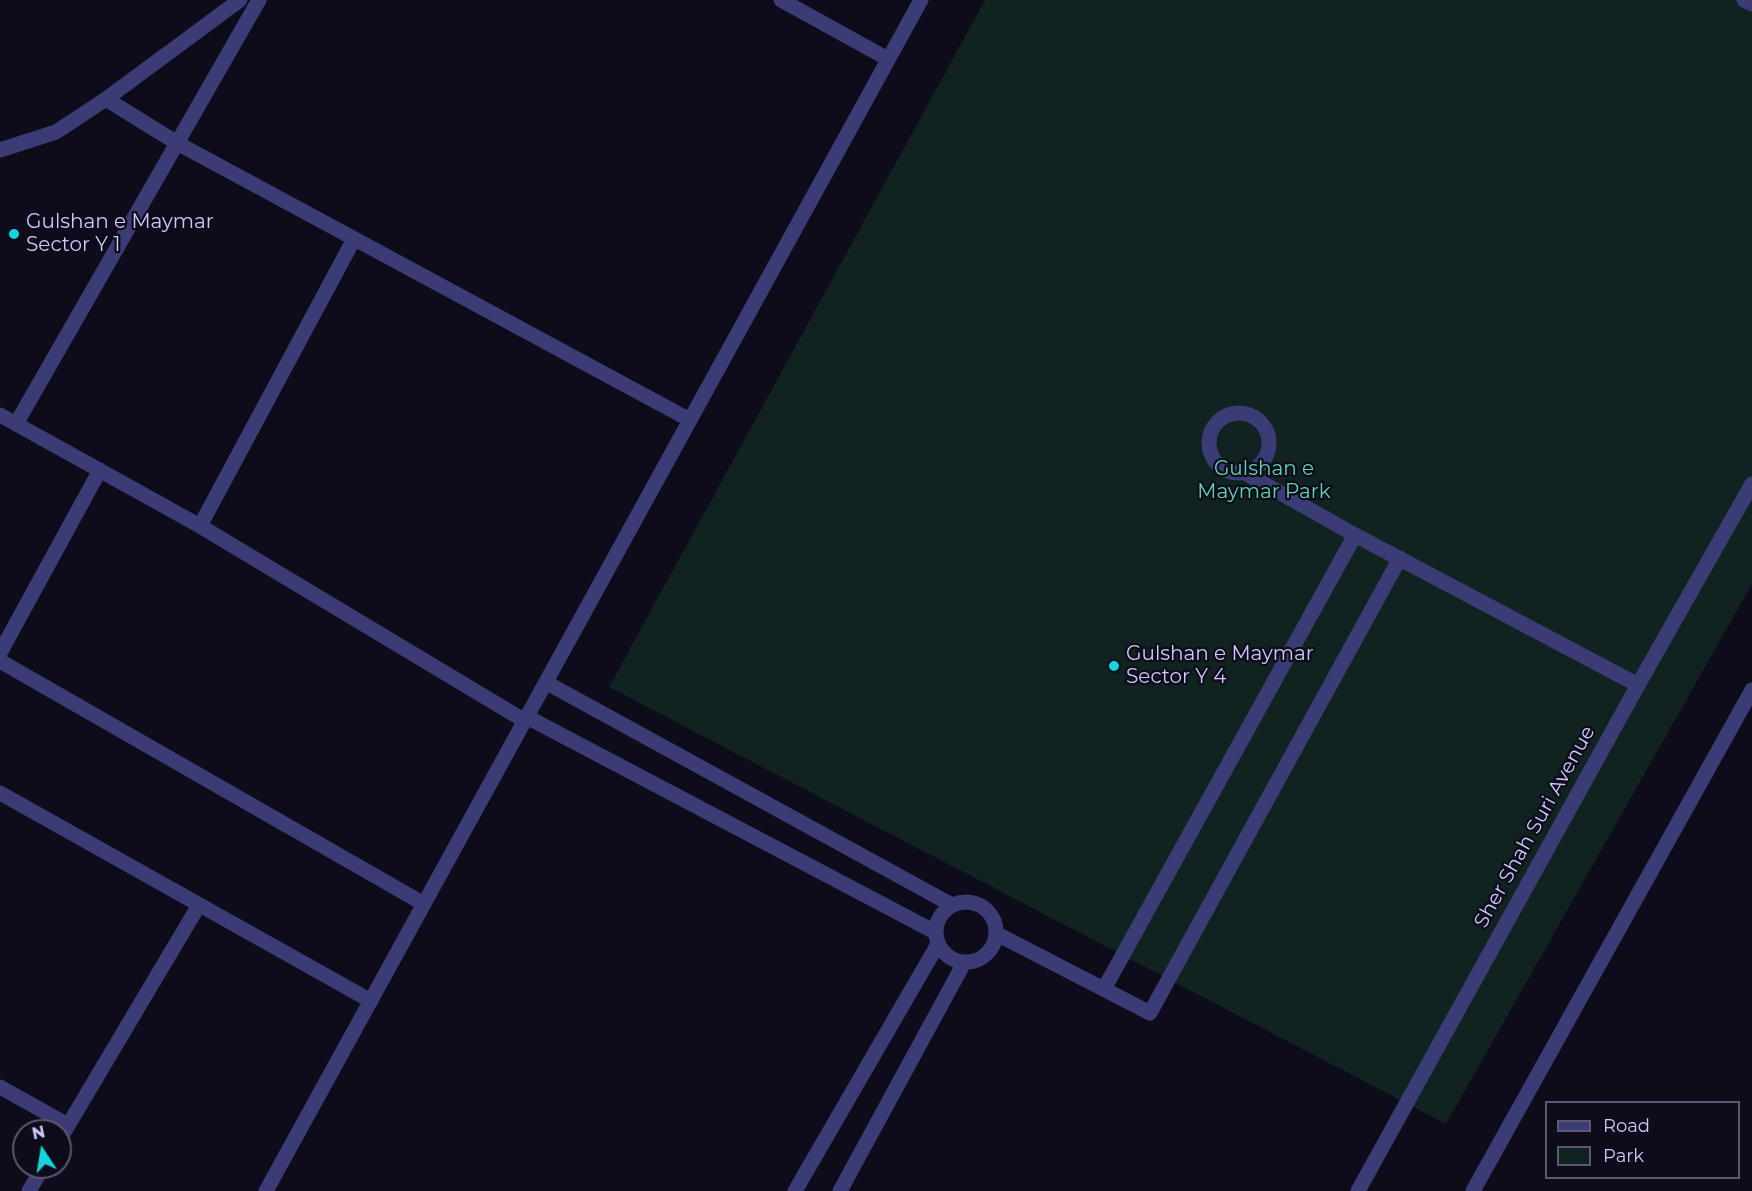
<!DOCTYPE html>
<style>
body{margin:0}
#map{position:relative;width:1752px;height:1191px;overflow:hidden;background:#0e0c1a;font-family:Montserrat,sans-serif}
canvas{display:block}
.legend{position:absolute;left:1545px;top:1101px;width:195px;height:78px;box-sizing:border-box;background:#0e0c1a;border:2px solid #5a5874;margin:0;padding:8px 10px;list-style:none;font-size:18px;color:#ccc9fa}
.legend li{display:flex;align-items:center;gap:12px;height:30px}
.legend b{width:30px;border:2px solid #5a5874}
.north{position:absolute;left:12px;top:1119px;width:60px;height:60px;box-sizing:border-box;background:#0e0c1a;border:2px solid #5a5874;border-radius:50%;rotate:348deg;font-size:16px;font-weight:700;line-height:24px;text-align:center;color:#ccc9fa}
.north::after{content:'';display:block;margin:auto;width:21px;height:27px;background:#13d6dd;clip-path:polygon(50% 0,100% 100%,50% 72%,0 100%)}
</style>
<div id="map">
<canvas width="1752" height="1191"></canvas>
<ul class="legend">
<li><b style="height:8px;background:#3b3c75"></b>Road</li>
<li><b style="height:16px;background:#102321"></b>Park</li>
</ul>
<div class="north">N</div>
</div>
<script>
const ctx = document.querySelector('canvas').getContext('2d');
ctx.lineJoin = 'round';
function paint(path, color) {
  ctx.fillStyle = color;
  ctx.fill(path, 'evenodd');
}
function shape(rows) {
  const path = new Path2D();
  for (const r of rows) {
    if (r.length === 3) {
      path.moveTo(r[0] + r[2], r[1]);
      path.arc(r[0], r[1], r[2], 0, 2 * Math.PI);
      continue;
    }
    path.moveTo(r[0], r[1]);
    for (let i = 2; i < r.length; i += 2) path.lineTo(r[i], r[i + 1]);
  }
  return path;
}
function trace(path, color, width, dash) {
  ctx.strokeStyle = color;
  ctx.lineWidth = width;
  ctx.lineCap = dash ? 'butt' : 'round';
  ctx.setLineDash(dash || []);
  ctx.stroke(path);
}
function label(font, color, halo, rows, align = 'center') {
  ctx.font = font + ' Montserrat,sans-serif';
  ctx.lineWidth = 4.5;
  ctx.setLineDash([]);
  ctx.textBaseline = 'middle';
  ctx.strokeStyle = halo;
  ctx.fillStyle = color;
  for (const [text, x, y, turn = 0] of rows) {
    ctx.save();
    ctx.translate(x, y);
    ctx.rotate((+turn || 0) * Math.PI / 180);
    ctx.textAlign = isNaN(turn) ? turn : align;
    if (halo) ctx.strokeText(text, 0, 0);
    ctx.fillText(text, 0, 0);
    ctx.restore();
  }
}
const green = shape([
 [985,0,1752,0,1752,584,1446,1124,609,687]
]);
const minor = shape([
 [781,0,888,59],
 [1744,0,1752,4],
 [106,99,177,143,690,420],
 [0,150,56,132,106,99,240,0],
 [1239,443,30],
 [0,415,200,526,525,721],
 [16,424,259,0],
 [1245,473,1355,535,1638,685],
 [200,526,354,239],
 [0,653,100,470],
 [0,661,424,904],
 [547,683,952,905],
 [527,717,935,932],
 [0,793,371,1001],
 [966,932,30],
 [997,934,1150,1013,1400,558],
 [1104,989,1355,535],
 [0,1087,68,1125],
 [60,1139,199,905],
 [29,1191,43,1167],
 [266,1191,921,0],
 [795,1191,938,944],
 [840,1191,964,963],
 [1358,1191,1638,685,1752,484],
 [1473,1191,1752,690]
]);
const markers = [
 [14,234,6,"#13d6dd"],
 [1114,666,6,"#13d6dd"]
];
const poiNames = [
 ["Gulshan e Maymar",26,222],
 ["Sector Y 1",26,245],
 ["Gulshan e Maymar",1126,654],
 ["Sector Y 4",1126,677]
];
const parkNames = [
 ["Gulshan e",1264,469],
 ["Maymar Park",1264,492]
];
const streetNames = [
 ["Sher Shah Suri Avenue",1535,827,-61]
];
paint(green, '#102321');
trace(minor, '#3b3c75', 15);
for (const [x, y, r, color] of markers) {
  const dot = new Path2D();
  dot.arc(x, y, r, 0, 2 * Math.PI);
  ctx.fillStyle = color;
  ctx.fill(dot);
  trace(dot, '#0e0c1a', 2);
}
label('20px', '#ccc9fa', '#0e0c1a', poiNames, 'left');
label('20px', '#5dd3ae', '#0e0c1a', parkNames);
label('20px', '#ccc9fa', '#0e0c1a', streetNames);
</script>
